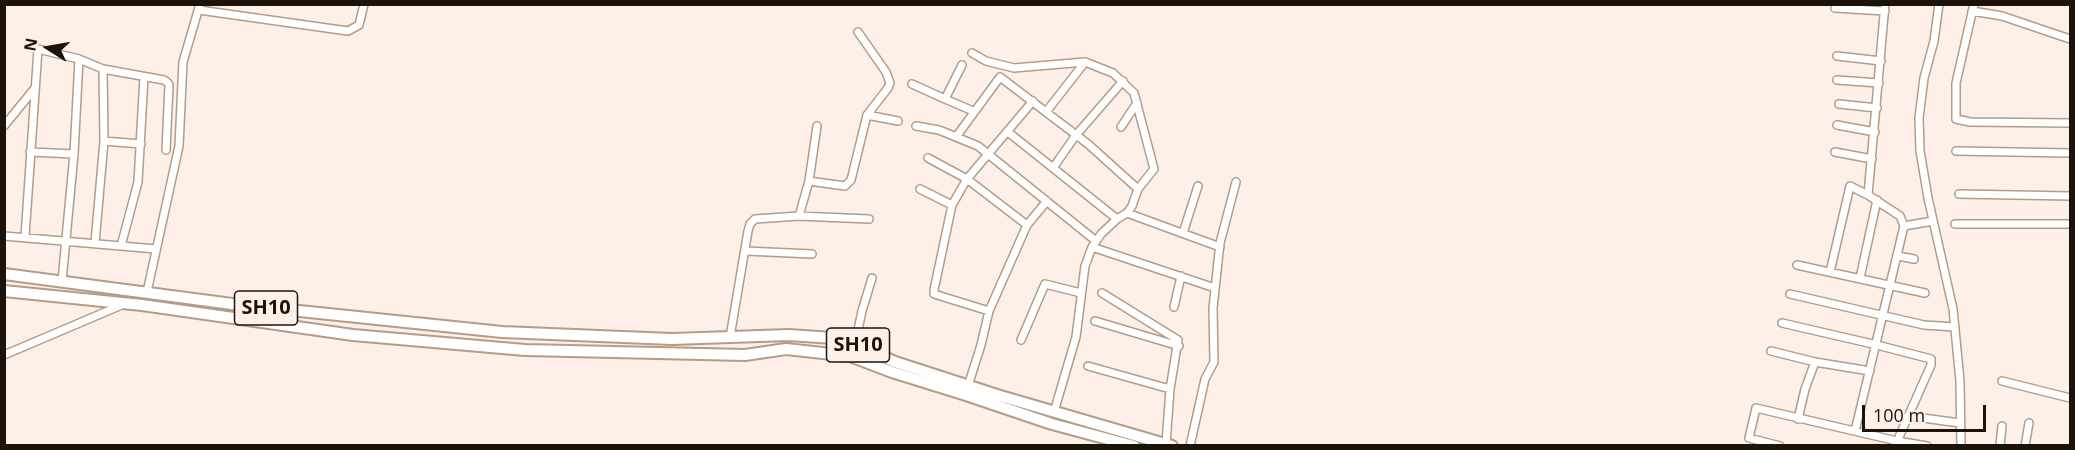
<!DOCTYPE html>
<style>
body{margin:0}
#map{position:relative;width:2075px;height:450px;overflow:hidden;background:#fcf0e8;font-family:"Open Sans",sans-serif}
canvas{display:block}
.frame{position:absolute;inset:0;border:6px solid #1c130b;pointer-events:none}
.north{position:absolute;left:18px;top:18px;width:60px;height:60px;-webkit-text-stroke:4px #fcf0e8;paint-order:stroke;rotate:281deg;font-size:16px;font-weight:700;line-height:24px;text-align:center;color:#1c130b}
.north::after{content:'';display:block;margin:auto;width:21px;height:27px;background:#1c130b;clip-path:polygon(50% 0,100% 100%,50% 72%,0 100%)}
.scale{position:absolute;left:1862px;top:405px;width:124px;height:27px;box-sizing:border-box;border:3px solid #1c130b;border-top:0;padding-left:8px;font-size:18px;line-height:21px;white-space:nowrap;color:#1c130b;-webkit-text-stroke:4px #fcf0e8;paint-order:stroke}
</style>
<div id="map">
<canvas width="2075" height="450"></canvas>
<div class="frame"></div>
<div class="north">N</div>
<div class="scale">100 m</div>
</div>
<script>
const ctx = document.querySelector('canvas').getContext('2d');
ctx.lineJoin = 'round';
function shape(rows) {
  const path = new Path2D();
  for (const r of rows) {
    path.moveTo(r[0], r[1]);
    for (let i = 2; i < r.length; i += 2) path.lineTo(r[i], r[i + 1]);
  }
  return path;
}
function trace(path, color, width, dash) {
  ctx.strokeStyle = color;
  ctx.lineWidth = width;
  ctx.lineCap = dash ? 'butt' : 'round';
  ctx.setLineDash(dash || []);
  ctx.stroke(path);
}
function label(font, color, halo, rows, align = 'center') {
  ctx.font = font + ' "Open Sans",sans-serif';
  ctx.lineWidth = 5;
  ctx.setLineDash([]);
  ctx.textBaseline = 'middle';
  ctx.strokeStyle = halo;
  ctx.fillStyle = color;
  for (const [text, x, y, turn = 0] of rows) {
    ctx.save();
    ctx.translate(x, y);
    ctx.rotate((+turn || 0) * Math.PI / 180);
    ctx.textAlign = isNaN(turn) ? turn : align;
    if (halo) ctx.strokeText(text, 0, 0);
    ctx.fillText(text, 0, 0);
    ctx.restore();
  }
}
const minor = shape([
 [1939,4,1934,41,1924,78,1919,118,1920,151,1928,198,1953,309,1960,381,1961,446],
 [1974,4,1956,83,1956,119,1970,122,2070,123],
 [1835,8,1885,11],
 [199,10,348,31,359,25,364,4],
 [1972,11,2002,16,2070,39],
 [858,32,886,72,890,83,888,88,867,115],
 [972,53,986,61,1014,68,1085,62,1113,73,1134,93,1154,169,1138,189,1132,206,1127,213,1117,219,1101,234,1092,247,1085,266,1076,337,1054,412],
 [1837,56,1881,61],
 [962,65,945,99,973,111],
 [1837,80,1879,83],
 [912,84,945,99],
 [1839,104,1877,108],
 [1046,112,1085,62],
 [1837,125,1875,132],
 [4,126,35,88],
 [916,126,939,130,978,146,1096,241],
 [1121,127,1137,103],
 [1008,132,1117,219],
 [956,137,1000,77,1088,144,1138,189],
 [104,141,141,144],
 [1956,151,2070,153],
 [30,152,74,154],
 [1835,152,1872,159],
 [928,158,967,179,1027,225,1047,201],
 [1053,168,1076,135,1123,81],
 [809,181,845,186,851,180,867,115,898,121],
 [920,189,952,205,967,179,1033,101],
 [1959,194,2070,196],
 [1868,195,1885,4],
 [1127,213,1220,247],
 [799,216,809,181,817,126],
 [1955,224,2070,224],
 [1904,226,1933,221],
 [1183,233,1198,186],
 [4,236,156,249],
 [25,237,38,49,79,59,103,69,164,80,168,83,169,85,166,150],
 [95,243,104,141,103,69],
 [121,246,138,182,144,77],
 [1092,247,1215,288],
 [746,251,812,254],
 [1898,256,1914,259],
 [1797,265,1925,293],
 [1830,272,1850,186,1868,195,1900,216,1904,226,1855,431],
 [1860,278,1877,200],
 [62,281,74,154,79,59],
 [934,290,952,205],
 [147,292,179,146,183,62,200,4],
 [1102,293,1178,340,1170,389,1166,444],
 [934,294,989,311],
 [1790,294,1924,325,1955,327],
 [1174,307,1181,276],
 [1095,321,1179,346],
 [1782,323,1877,345,1931,359,1931,365,1895,446],
 [730,337,748,231,750,224,755,219,799,216,869,219],
 [1021,340,1045,284,1081,293],
 [855,344,862,311,872,278],
 [1771,351,1815,362,1870,371],
 [4,355,124,304],
 [1088,366,1170,389],
 [2002,381,2070,398],
 [968,386,981,345,989,311,1027,225],
 [1908,416,1960,423],
 [1798,419,1805,389,1815,362],
 [1190,446,1205,379,1214,362,1213,308,1220,243,1236,182],
 [1780,446,1749,438,1756,408,1897,441,1927,446],
 [2000,446,2002,426],
 [2025,446,2029,423]
]);
const primary = shape([
 [4,274,232,304,502,332,672,339,789,335,833,338,855,344,895,362,997,395,1172,446],
 [4,291,142,305,353,335,525,350,745,355,786,349,850,356,892,372,966,395,1052,424,1134,446]
]);
const shields = [
 [266,308,63],
 [858,345,63]
];
const shieldNames = [
 ["SH10",266,308],
 ["SH10",858,345]
];
trace(minor, '#b59c87', 10);
trace(primary, '#b59c87', 14);
trace(minor, '#fff', 7);
trace(primary, '#fff', 10);
for (const [x, y, w] of shields) {
  const box = new Path2D();
  box.roundRect(x - w / 2, y - 17, w, 34, 4.5);
  ctx.fillStyle = '#fcf0e8';
  ctx.fill(box);
  trace(box, '#1c130b', 1.5);
}
label('bold 20px', '#1c130b', null, shieldNames);
</script>
